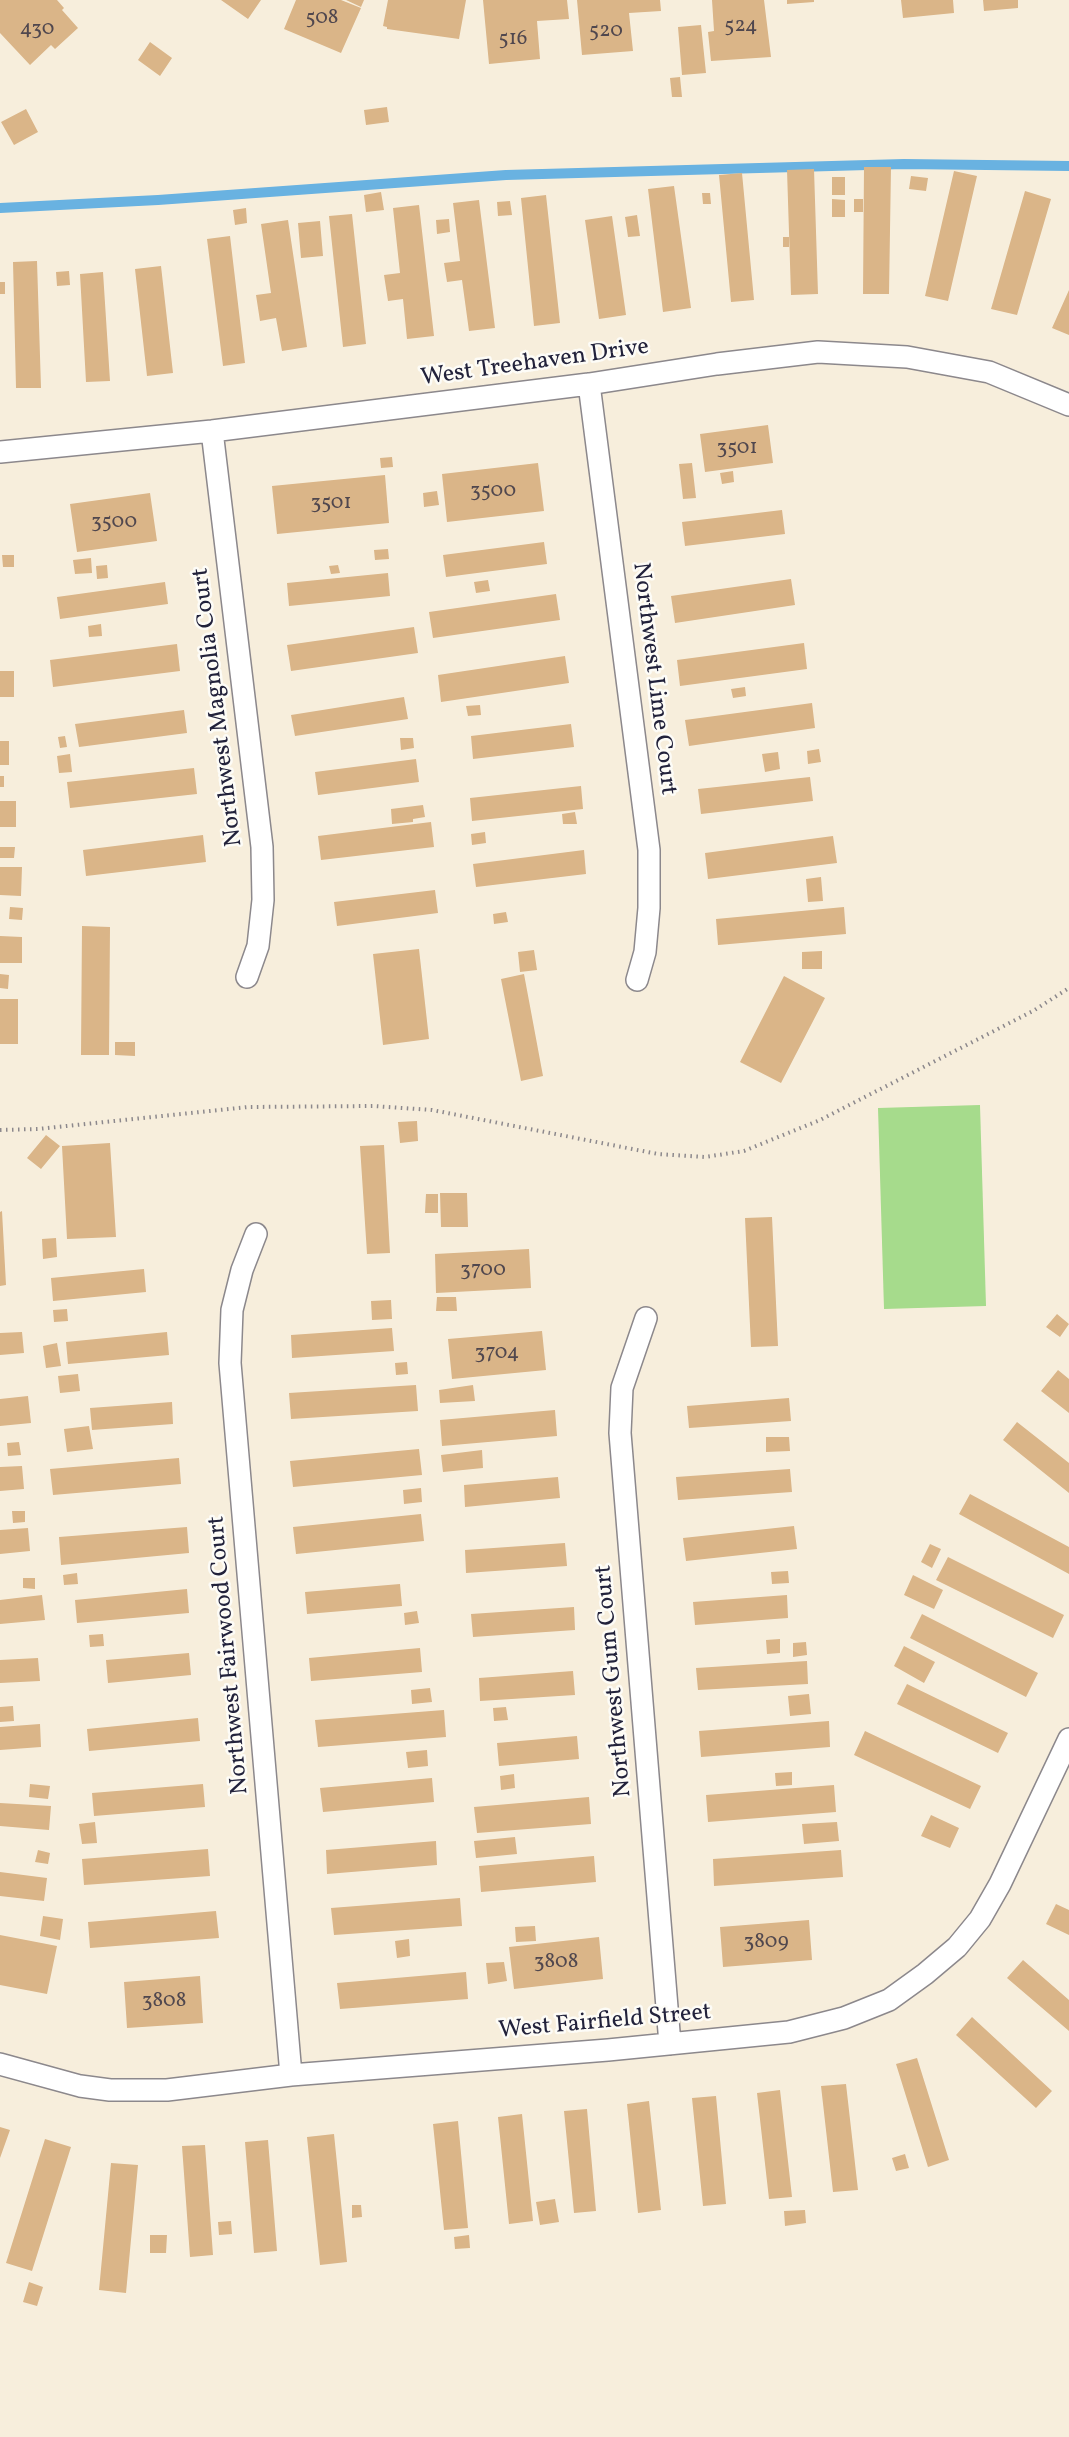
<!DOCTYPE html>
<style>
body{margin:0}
canvas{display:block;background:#f7eedc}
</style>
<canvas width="1069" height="2437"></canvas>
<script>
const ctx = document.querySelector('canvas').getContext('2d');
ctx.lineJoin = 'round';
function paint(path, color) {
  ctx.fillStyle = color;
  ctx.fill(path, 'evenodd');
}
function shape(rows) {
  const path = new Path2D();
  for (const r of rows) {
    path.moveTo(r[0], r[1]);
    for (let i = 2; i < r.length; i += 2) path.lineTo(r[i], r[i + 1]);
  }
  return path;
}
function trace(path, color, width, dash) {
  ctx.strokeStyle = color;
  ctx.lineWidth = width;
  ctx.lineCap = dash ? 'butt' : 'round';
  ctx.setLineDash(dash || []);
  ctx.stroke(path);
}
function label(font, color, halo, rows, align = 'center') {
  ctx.font = font + ' Vollkorn,serif';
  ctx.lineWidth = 5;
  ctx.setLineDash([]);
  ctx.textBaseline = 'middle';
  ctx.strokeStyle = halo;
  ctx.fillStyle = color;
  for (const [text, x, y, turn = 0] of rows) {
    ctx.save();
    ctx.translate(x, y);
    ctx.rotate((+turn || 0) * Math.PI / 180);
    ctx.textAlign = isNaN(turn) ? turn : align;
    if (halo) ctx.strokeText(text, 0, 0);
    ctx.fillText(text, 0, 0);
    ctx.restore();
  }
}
const green = shape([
 [980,1105,986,1306,884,1309,878,1108]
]);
const stream = shape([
 [0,208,158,200,506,175,904,164,1069,166]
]);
const building = shape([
 [0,0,57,0,64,8,62,10,78,28,55,49,51,45,30,65,0,33],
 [221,0,261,0,248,19],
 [296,0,341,0,361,8,341,53,284,29],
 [346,0,364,0,361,7],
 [388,0,466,0,459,39,387,29,387,27,383,26],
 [483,0,567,0,569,19,537,21,540,59,489,64],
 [577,0,660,0,661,11,629,13,633,51,582,55],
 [712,0,764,0,771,57,711,61,708,32,714,31],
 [787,0,814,0,814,2,787,4],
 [901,0,953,0,954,13,903,18],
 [983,0,1018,0,1018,8,984,11],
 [701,25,706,73,682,75,678,27],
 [150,42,172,58,160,76,138,60],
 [680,77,682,97,672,97,670,78],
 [387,107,389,122,366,125,364,110],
 [26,109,38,132,14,145,1,122],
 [864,167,891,167,889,294,863,294],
 [814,169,818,294,791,295,787,170],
 [954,171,977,176,948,301,925,296],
 [742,173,754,300,731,302,719,175],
 [911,176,928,178,926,191,909,189],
 [832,177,845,177,845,195,832,195],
 [674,186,691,308,663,312,648,189],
 [1025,191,1051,199,1017,315,991,309],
 [381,192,384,210,366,212,364,195],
 [702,193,710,193,711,204,703,204],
 [546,195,560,323,534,326,521,198],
 [832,199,845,200,845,217,832,217],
 [854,199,863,199,863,212,854,212],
 [479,200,495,328,469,331,462,280,447,282,444,263,460,261,453,203],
 [510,201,512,215,498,216,497,202],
 [419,205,434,336,407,339,403,299,388,301,384,275,400,273,393,208],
 [246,208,247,223,235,225,233,210],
 [352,214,366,344,343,347,329,216],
 [637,215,640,236,628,237,625,217],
 [612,216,626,315,599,319,585,220],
 [449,219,450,232,437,234,436,220],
 [288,220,307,347,282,351,276,318,260,321,256,295,271,293,261,224],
 [320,221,323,256,301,258,298,223],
 [230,236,245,363,223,366,207,239],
 [783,237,789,237,789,247,783,247],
 [37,261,41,388,16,388,13,262],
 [161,266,173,373,147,376,135,269],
 [69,271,70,285,57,286,56,272],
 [103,272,110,381,86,382,80,274],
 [0,282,5,282,5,294,0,294],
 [1069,290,1069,335,1052,328],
 [768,425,773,463,705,472,700,434],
 [392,457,393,467,381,468,380,458],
 [538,463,544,511,447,522,442,474],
 [692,463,696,498,683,499,679,464],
 [733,471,734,482,722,484,720,473],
 [385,475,389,523,277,534,272,486],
 [437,491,439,505,424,507,423,493],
 [150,493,157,541,77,552,70,504],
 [782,510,785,534,685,546,682,522],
 [544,542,547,564,446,577,443,555],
 [388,549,389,559,375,560,374,550],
 [2,555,14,555,14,567,3,567],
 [91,558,92,573,75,574,73,560],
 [107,565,108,578,97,579,96,566],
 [338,565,340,573,331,574,329,566],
 [388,573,390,596,289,606,287,583],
 [791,579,795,605,675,623,671,596],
 [488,580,490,591,476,593,474,582],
 [165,582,168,604,60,619,57,597],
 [556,594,560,620,433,638,429,612],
 [101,624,102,636,89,637,88,626],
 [414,627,418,653,291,671,287,645],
 [804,643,807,669,680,686,677,660],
 [177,644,180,671,53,687,50,660],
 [565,656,569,683,441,702,438,675],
 [0,671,14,671,14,697,0,697],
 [745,687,746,696,733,698,731,689],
 [404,697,408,719,295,736,291,715],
 [812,703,815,728,689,746,685,720],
 [480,705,481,715,468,716,466,706],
 [184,710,187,733,79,747,75,724],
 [571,724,574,747,473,759,471,736],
 [65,736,67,747,60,748,58,737],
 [400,738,413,738,414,748,401,750],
 [0,741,9,741,9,765,0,765],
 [819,749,821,762,808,764,807,751],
 [778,752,780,769,765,772,762,754],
 [70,754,72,772,59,773,57,756],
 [416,759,419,782,318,795,315,772],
 [194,768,197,794,70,808,67,782],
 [0,776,4,776,4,787,0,787],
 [810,777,813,801,701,814,698,789],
 [581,786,583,809,472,821,470,798],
 [0,801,16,801,16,827,0,827],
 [423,805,425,817,413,819,413,822,392,824,391,809],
 [575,812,577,824,563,824,562,814],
 [431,822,434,847,321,860,318,836],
 [485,832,486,843,472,845,471,834],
 [203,835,206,862,86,876,83,850],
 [833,836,837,863,708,879,705,853],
 [0,847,15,847,14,858,0,858],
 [584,850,586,874,476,887,473,864],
 [0,867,22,867,21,896,0,895],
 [821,877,823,901,808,902,806,879],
 [435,890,438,913,337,926,334,902],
 [10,907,23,908,22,920,9,919],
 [844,907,846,934,718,945,716,919],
 [506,912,508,922,494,924,493,914],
 [82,926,110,927,109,1055,81,1055],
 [0,936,22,937,22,963,0,963],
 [419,949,429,1039,383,1045,373,954],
 [534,950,537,970,520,972,518,952],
 [822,951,822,969,802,969,802,952],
 [0,974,9,975,8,989,0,988],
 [524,974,543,1076,521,1081,501,979],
 [784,976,825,998,781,1083,740,1062],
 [0,999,18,999,18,1044,0,1044],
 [115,1042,135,1042,135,1056,115,1055],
 [417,1121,418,1141,400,1143,398,1122],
 [46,1135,60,1146,41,1169,27,1158],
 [110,1143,116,1237,67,1239,62,1146],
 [384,1145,390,1253,367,1254,360,1146],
 [440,1193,467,1193,468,1227,441,1227],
 [426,1194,438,1194,438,1213,425,1213],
 [2,1211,6,1285,0,1286,0,1212],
 [772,1217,778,1346,751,1347,745,1218],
 [56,1238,57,1257,43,1259,42,1239],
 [529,1249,531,1288,436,1293,435,1254],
 [144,1269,146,1292,53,1301,51,1278],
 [437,1297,456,1297,457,1311,436,1311],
 [391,1300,392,1319,372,1320,371,1301],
 [67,1309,68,1321,54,1322,53,1310],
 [1057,1314,1069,1324,1060,1337,1046,1327],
 [392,1328,394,1351,292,1358,291,1335],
 [542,1331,546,1370,452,1379,448,1339],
 [22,1332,24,1353,0,1355,0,1333],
 [167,1332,169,1355,68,1364,66,1342],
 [57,1343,61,1366,46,1368,43,1346],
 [407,1362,408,1374,396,1375,395,1363],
 [1058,1370,1069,1379,1069,1413,1041,1391],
 [78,1374,80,1391,60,1393,58,1376],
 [416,1385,418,1411,291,1419,289,1393],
 [473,1385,475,1401,440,1403,439,1390],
 [28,1396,31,1423,0,1426,0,1399],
 [789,1398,791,1421,689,1428,687,1406],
 [172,1402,173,1424,92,1430,90,1408],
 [555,1410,557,1436,442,1446,440,1420],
 [1017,1422,1069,1463,1069,1493,1003,1440],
 [89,1426,93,1449,67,1452,64,1429],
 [766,1437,789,1437,790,1451,766,1452],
 [19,1442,21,1455,8,1456,7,1443],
 [419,1449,422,1475,293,1487,290,1461],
 [482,1450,483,1468,443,1472,441,1455],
 [179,1458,181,1484,53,1495,50,1469],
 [22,1466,24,1489,0,1491,0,1467],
 [790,1469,792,1492,678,1500,676,1477],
 [558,1477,560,1498,465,1507,464,1485],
 [421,1488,422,1502,404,1504,403,1490],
 [970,1494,1069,1547,1069,1574,959,1514],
 [12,1511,25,1511,25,1522,13,1523],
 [421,1514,424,1541,296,1554,293,1527],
 [794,1526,797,1549,686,1561,683,1538],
 [187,1527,189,1553,61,1565,59,1537],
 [28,1528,30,1551,0,1554,0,1530],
 [565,1543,567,1566,466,1573,465,1550],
 [930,1544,941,1549,932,1568,921,1562],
 [948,1557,1064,1615,1053,1638,936,1580],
 [788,1571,789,1583,772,1584,771,1572],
 [77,1573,78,1584,64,1585,63,1575],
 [913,1575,943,1590,934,1609,904,1595],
 [23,1578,35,1578,35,1589,23,1588],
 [400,1584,402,1606,307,1614,305,1592],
 [187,1589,189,1613,77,1623,75,1600],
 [42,1595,45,1620,0,1624,0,1600],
 [787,1595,788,1618,695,1625,693,1602],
 [574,1607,575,1630,473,1637,471,1614],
 [417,1611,419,1623,405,1625,404,1613],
 [922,1614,1038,1673,1026,1697,910,1638],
 [103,1634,104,1646,90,1647,89,1635],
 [780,1639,780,1653,767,1654,766,1640],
 [806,1642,807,1655,793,1657,793,1643],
 [904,1646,935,1662,924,1683,894,1666],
 [420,1648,422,1672,311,1681,309,1658],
 [189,1653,191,1675,108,1683,106,1660],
 [38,1658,40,1681,0,1683,0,1660],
 [807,1661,808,1684,698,1690,696,1668],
 [573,1671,575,1695,480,1701,479,1678],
 [907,1684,1008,1733,998,1753,897,1704],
 [430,1688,432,1702,412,1704,411,1690],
 [809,1694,811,1714,790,1716,788,1696],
 [13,1706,14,1721,0,1722,0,1707],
 [506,1707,508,1720,494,1721,493,1708],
 [444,1710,446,1737,318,1747,315,1720],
 [198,1718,200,1741,89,1751,87,1729],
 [829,1721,830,1747,701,1757,699,1731],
 [40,1724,41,1747,0,1750,0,1727],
 [865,1731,981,1786,970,1809,854,1755],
 [577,1736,579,1759,499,1766,497,1743],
 [427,1750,428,1766,408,1768,406,1752],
 [792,1772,792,1785,776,1786,775,1773],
 [514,1774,515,1788,501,1790,500,1776],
 [432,1778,434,1802,323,1812,320,1788],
 [30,1784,50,1786,48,1799,29,1797],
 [203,1784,205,1807,94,1816,92,1793],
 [834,1785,836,1812,708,1822,706,1795],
 [589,1797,591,1824,477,1833,474,1807],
 [0,1803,51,1806,49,1830,0,1826],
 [931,1815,959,1828,950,1848,921,1836],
 [95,1822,97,1843,82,1844,79,1824],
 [837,1822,839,1841,804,1844,802,1824],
 [515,1837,517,1854,476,1858,474,1841],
 [436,1841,437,1865,327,1874,326,1850],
 [208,1849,210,1876,84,1885,82,1859],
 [38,1850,50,1853,48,1864,35,1862],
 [841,1850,843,1877,714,1886,713,1859],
 [594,1856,596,1882,481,1892,479,1866],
 [0,1872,47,1878,44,1901,0,1896],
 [460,1898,462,1926,334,1935,331,1908],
 [1056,1904,1069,1910,1069,1935,1046,1924],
 [216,1911,219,1938,90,1948,88,1922],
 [43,1916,63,1919,60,1940,40,1936],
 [809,1920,812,1960,723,1967,720,1927],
 [535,1926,536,1941,516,1942,515,1927],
 [0,1935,57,1946,47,1994,0,1985],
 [599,1937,603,1979,514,1989,509,1947],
 [409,1939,410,1956,397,1958,395,1941],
 [1023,1960,1069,2000,1069,2031,1007,1978],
 [504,1962,507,1981,488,1984,486,1963],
 [466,1972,468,1999,340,2009,337,1983],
 [200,1976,203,2023,127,2028,124,1982],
 [972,2017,1052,2091,1036,2108,956,2035],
 [917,2058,949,2160,928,2167,896,2064],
 [846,2084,858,2190,833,2192,821,2086],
 [780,2090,792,2197,769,2199,757,2093],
 [716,2096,726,2204,703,2206,692,2098],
 [649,2101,661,2210,638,2213,627,2104],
 [587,2109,596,2211,574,2213,564,2111],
 [522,2114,533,2221,509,2224,498,2117],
 [458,2121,468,2228,444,2230,433,2124],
 [0,2127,10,2130,0,2158],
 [334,2134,347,2262,320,2265,307,2137],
 [45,2139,71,2147,32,2271,6,2263],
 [268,2140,277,2251,254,2253,245,2142],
 [205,2145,213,2255,190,2257,182,2146],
 [905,2154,909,2168,896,2171,892,2158],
 [111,2163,138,2165,126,2293,99,2290],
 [555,2199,559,2222,540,2225,536,2202],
 [352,2205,361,2205,362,2217,352,2218],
 [805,2210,806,2223,785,2226,784,2211],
 [231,2221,232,2234,219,2235,218,2222],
 [150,2235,167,2235,166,2253,150,2253],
 [469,2235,470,2248,455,2249,454,2237],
 [29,2282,43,2287,37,2306,23,2302]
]);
const path = shape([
 [0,1130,38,1129,248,1107,373,1106,432,1110,658,1154,705,1157,744,1151,820,1120,1033,1011,1069,988]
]);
const service = shape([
 [589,384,649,850,649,908,645,952,637,980],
 [212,431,262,847,263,900,258,946,247,977],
 [0,452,212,431,589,384,717,364,818,352,907,357,989,372,1069,405],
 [256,1234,242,1270,232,1310,230,1363,291,2075],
 [646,1318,622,1388,620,1433,670,2044],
 [0,2064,80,2086,110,2090,167,2090,291,2075,608,2050,789,2032,844,2018,889,2000,925,1974,957,1947,980,1919,1000,1884,1069,1739]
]);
const numberNames = [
 ["508",322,19],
 ["524",741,27],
 ["430",37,30],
 ["520",606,32],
 ["516",513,40],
 ["3501",737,449],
 ["3500",493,492],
 ["3501",331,504],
 ["3500",114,523],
 ["3700",483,1271],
 ["3704",497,1354],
 ["3809",766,1943],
 ["3808",556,1963],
 ["3808",164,2002]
];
const streetNames = [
 ["West Treehaven Drive",535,364,-8],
 ["Northwest Lime Court",653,679,83],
 ["Northwest Magnolia Court",219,707,-97],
 ["Northwest Fairwood Court",230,1655,-95],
 ["Northwest Gum Court",615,1681,-95],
 ["West Fairfield Street",605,2023,-5]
];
paint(green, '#a6db8c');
trace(stream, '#69b2e1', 10);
paint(building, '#dab588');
trace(service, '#8c888c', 24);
trace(path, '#8c888c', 4, [1.5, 4.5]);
trace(service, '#fff', 21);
label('21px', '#50474e', null, numberNames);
label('24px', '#22223b', '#fdfcf7', streetNames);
</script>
